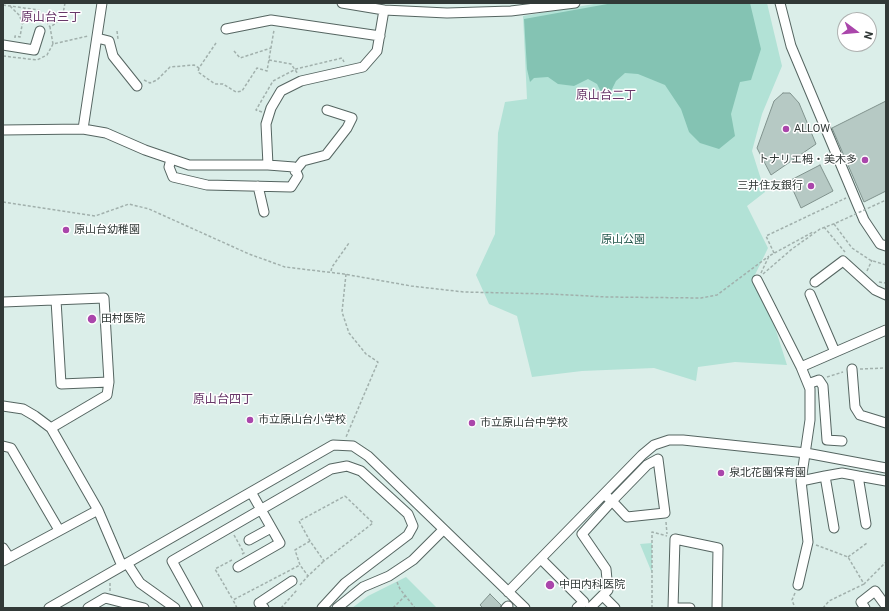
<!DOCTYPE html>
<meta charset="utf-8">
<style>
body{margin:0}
#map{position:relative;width:889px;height:611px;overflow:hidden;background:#dbeee9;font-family:Roboto,sans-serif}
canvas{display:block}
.frame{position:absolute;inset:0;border:4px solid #313937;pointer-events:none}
.north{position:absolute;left:837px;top:12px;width:40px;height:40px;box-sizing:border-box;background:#fff;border:1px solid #adb0af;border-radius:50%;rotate:106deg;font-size:11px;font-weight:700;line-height:16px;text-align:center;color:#313937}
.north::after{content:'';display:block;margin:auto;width:14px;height:18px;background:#aa46ab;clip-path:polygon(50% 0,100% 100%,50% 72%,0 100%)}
</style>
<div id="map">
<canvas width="889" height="611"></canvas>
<div class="frame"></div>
<div class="north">N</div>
</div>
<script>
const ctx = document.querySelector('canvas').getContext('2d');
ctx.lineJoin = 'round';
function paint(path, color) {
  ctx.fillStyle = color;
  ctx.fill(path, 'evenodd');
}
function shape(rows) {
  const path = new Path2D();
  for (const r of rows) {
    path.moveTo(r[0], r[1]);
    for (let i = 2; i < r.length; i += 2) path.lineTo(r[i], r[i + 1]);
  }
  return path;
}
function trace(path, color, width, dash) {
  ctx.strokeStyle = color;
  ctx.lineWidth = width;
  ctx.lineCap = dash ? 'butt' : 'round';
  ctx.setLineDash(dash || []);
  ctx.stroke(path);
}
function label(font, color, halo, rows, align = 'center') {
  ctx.font = font + ' Roboto,"Noto Sans JP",sans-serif';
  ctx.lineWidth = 3;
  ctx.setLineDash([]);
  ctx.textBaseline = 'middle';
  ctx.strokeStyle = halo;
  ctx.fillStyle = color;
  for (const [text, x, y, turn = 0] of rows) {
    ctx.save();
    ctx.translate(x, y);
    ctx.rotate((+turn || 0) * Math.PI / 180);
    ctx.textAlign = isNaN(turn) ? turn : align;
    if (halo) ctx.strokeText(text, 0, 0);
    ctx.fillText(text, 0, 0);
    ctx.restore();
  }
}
const green = shape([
 [600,3,767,3,782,66,762,114,752,151,765,192,747,206,768,248,752,281,772,318,787,365,735,362,698,367,696,381,654,368,582,371,532,377,517,316,489,304,476,275,495,234,498,133,505,102,527,99,523,16],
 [652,543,652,573,640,544],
 [406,577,437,608,352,608,368,596]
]);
const water = shape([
 [613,3,750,3,761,49,751,80,740,82,731,114,735,136,719,149,700,143,689,132,681,109,665,85,638,74,625,73,616,81,610,93,601,92,597,84,588,79,574,86,558,84,548,77,534,78,530,82,527,69,524,19]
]);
const building = shape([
 [783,93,790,93,799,103,816,144,771,175,757,148,774,101,783,93],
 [886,101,886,191,864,202,832,128,886,101],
 [820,165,833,191,801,208,789,181,820,165],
 [490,594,501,605,500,608,483,608,480,605,490,594]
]);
const path = shape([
 [65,3,62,19,50,27,53,44,88,36],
 [3,5,39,10,50,27],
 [10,6,19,15,23,24],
 [117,31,118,39],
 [15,38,15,36,20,37,25,8],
 [234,51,240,58,271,48],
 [3,56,37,60,47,55,53,44],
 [269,60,291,64,298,74],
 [199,68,198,72,215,84,223,84,236,92,242,91,257,68,267,71,274,30],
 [144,80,150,83,157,80,170,67,194,65,199,68,216,43],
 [262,112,256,110,273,81,296,69,342,58,344,62],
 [3,202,95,216,129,204,149,209,249,254,285,267,344,274,411,286,464,292,550,294,607,297,701,298,717,295,769,256],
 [834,224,852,248,870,260,886,265],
 [824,227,845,252],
 [774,253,766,236,846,198],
 [331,271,332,267,349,243],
 [867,271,872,260],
 [761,273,769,256,813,232],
 [346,274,342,312,349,333,366,354,378,362,346,437],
 [763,274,792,249,820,229,836,223],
 [879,282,886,283],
 [860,369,886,368],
 [827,377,843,372],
 [345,496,373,523,324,561,310,541,299,521,345,496],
 [666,522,667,534],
 [234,535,244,553,242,554],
 [310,541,295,550,300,565,308,576,324,561],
 [816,545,848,557,864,584,886,562],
 [848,557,867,543],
 [232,560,215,569,233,600],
 [397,582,400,589,415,608],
 [110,583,110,591],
 [300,585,308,576],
 [795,593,792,600,795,608],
 [237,608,233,600,300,565],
 [281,608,297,590],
 [393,608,405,596],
 [652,608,652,532,667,536],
 [823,608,829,601,864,584]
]);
const minor = shape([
 [342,3,384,10,447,13,511,11,575,3],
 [780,3,791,46,864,220,880,244,886,246],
 [226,29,271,20,380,36],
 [97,38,109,41,113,56,137,86],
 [3,45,34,50,40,31],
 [83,129,102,3],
 [3,130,83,129,106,133,145,150,189,165,268,165,294,167,298,176,291,187,207,185,173,177,169,167,171,159],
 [268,165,266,124,271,108,281,91,301,81,363,67,377,51,384,10],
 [295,171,303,161,326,155,347,128,352,118,327,110],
 [258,186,264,212],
 [757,280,801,367,810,389,810,420,801,481,808,542,798,585],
 [815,282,843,261,875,290,886,295],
 [810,294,835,352],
 [56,300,61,384,109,382],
 [3,302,104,298,109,382,107,395,51,428],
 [801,367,886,330],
 [852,369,855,407,860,415,886,423],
 [808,384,819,380,823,386,827,440,842,441],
 [3,406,23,409,35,416,51,428,98,510,122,566],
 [3,446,11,448,59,530],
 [825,476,842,473,858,476,866,524],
 [858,476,886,481],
 [801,481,825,476,834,528],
 [249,540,271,528],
 [3,548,9,557],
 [541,559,584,602,577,608],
 [3,561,98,510],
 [127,563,140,583,175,608],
 [238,567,280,543,251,492],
 [508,592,642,455,654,445,669,440,683,440,806,453,886,468],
 [603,596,615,608],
 [49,608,333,445,353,446,368,456,525,608],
 [88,608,105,598,144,608],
 [198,608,172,561,331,469,347,466,361,471,408,514,413,526,408,535,345,583,322,608],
 [264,608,259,603,292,581],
 [337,608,363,587,389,576,413,560,443,530],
 [506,608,508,606],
 [590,608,608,590,606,569,582,534,612,501,647,465,658,459,665,513,627,517,612,501,605,495],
 [673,608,675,539,718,548,717,608],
 [677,608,690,608],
 [865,608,861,602,875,591,886,606]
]);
const pathBridge = shape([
 [836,223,886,200]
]);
const markers = [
 [786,129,4,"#aa46ab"],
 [865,160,4,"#aa46ab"],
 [811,186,4,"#aa46ab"],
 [66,230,4,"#aa46ab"],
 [92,319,5,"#aa46ab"],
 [250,420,4,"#aa46ab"],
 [472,423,4,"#aa46ab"],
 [721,473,4,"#aa46ab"],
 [550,585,5,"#aa46ab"]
];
const poiNames = [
 ["ALLOW",794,129],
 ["トナリエ栂・美木多",857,160,"right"],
 ["三井住友銀行",803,186,"right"],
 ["原山台幼稚園",74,230],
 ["田村医院",101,319],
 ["市立原山台小学校",258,420],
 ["市立原山台中学校",480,423],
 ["泉北花園保育園",729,473],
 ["中田内科医院",559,585]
];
const parkNames = [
 ["原山公園",623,240]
];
const neighbourhoodNames = [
 ["原山台三丁",51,18],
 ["原山台二丁",606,96],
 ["原山台四丁",223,400]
];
paint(green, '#b2e2d6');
paint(water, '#84c3b3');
paint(building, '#b6c9c4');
trace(building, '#80928d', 1);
trace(minor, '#556561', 11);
trace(path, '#a1b0ac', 1.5, [3, 2]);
trace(minor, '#fff', 9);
trace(pathBridge, '#a1b0ac', 1.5, [3, 2]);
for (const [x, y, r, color] of markers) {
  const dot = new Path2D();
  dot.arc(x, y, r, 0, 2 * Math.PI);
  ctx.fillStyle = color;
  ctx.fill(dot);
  trace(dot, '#fff', 1.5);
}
label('11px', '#313937', '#fff', poiNames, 'left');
label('11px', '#1f5348', '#fff', parkNames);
label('12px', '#683769', '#fff', neighbourhoodNames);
</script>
